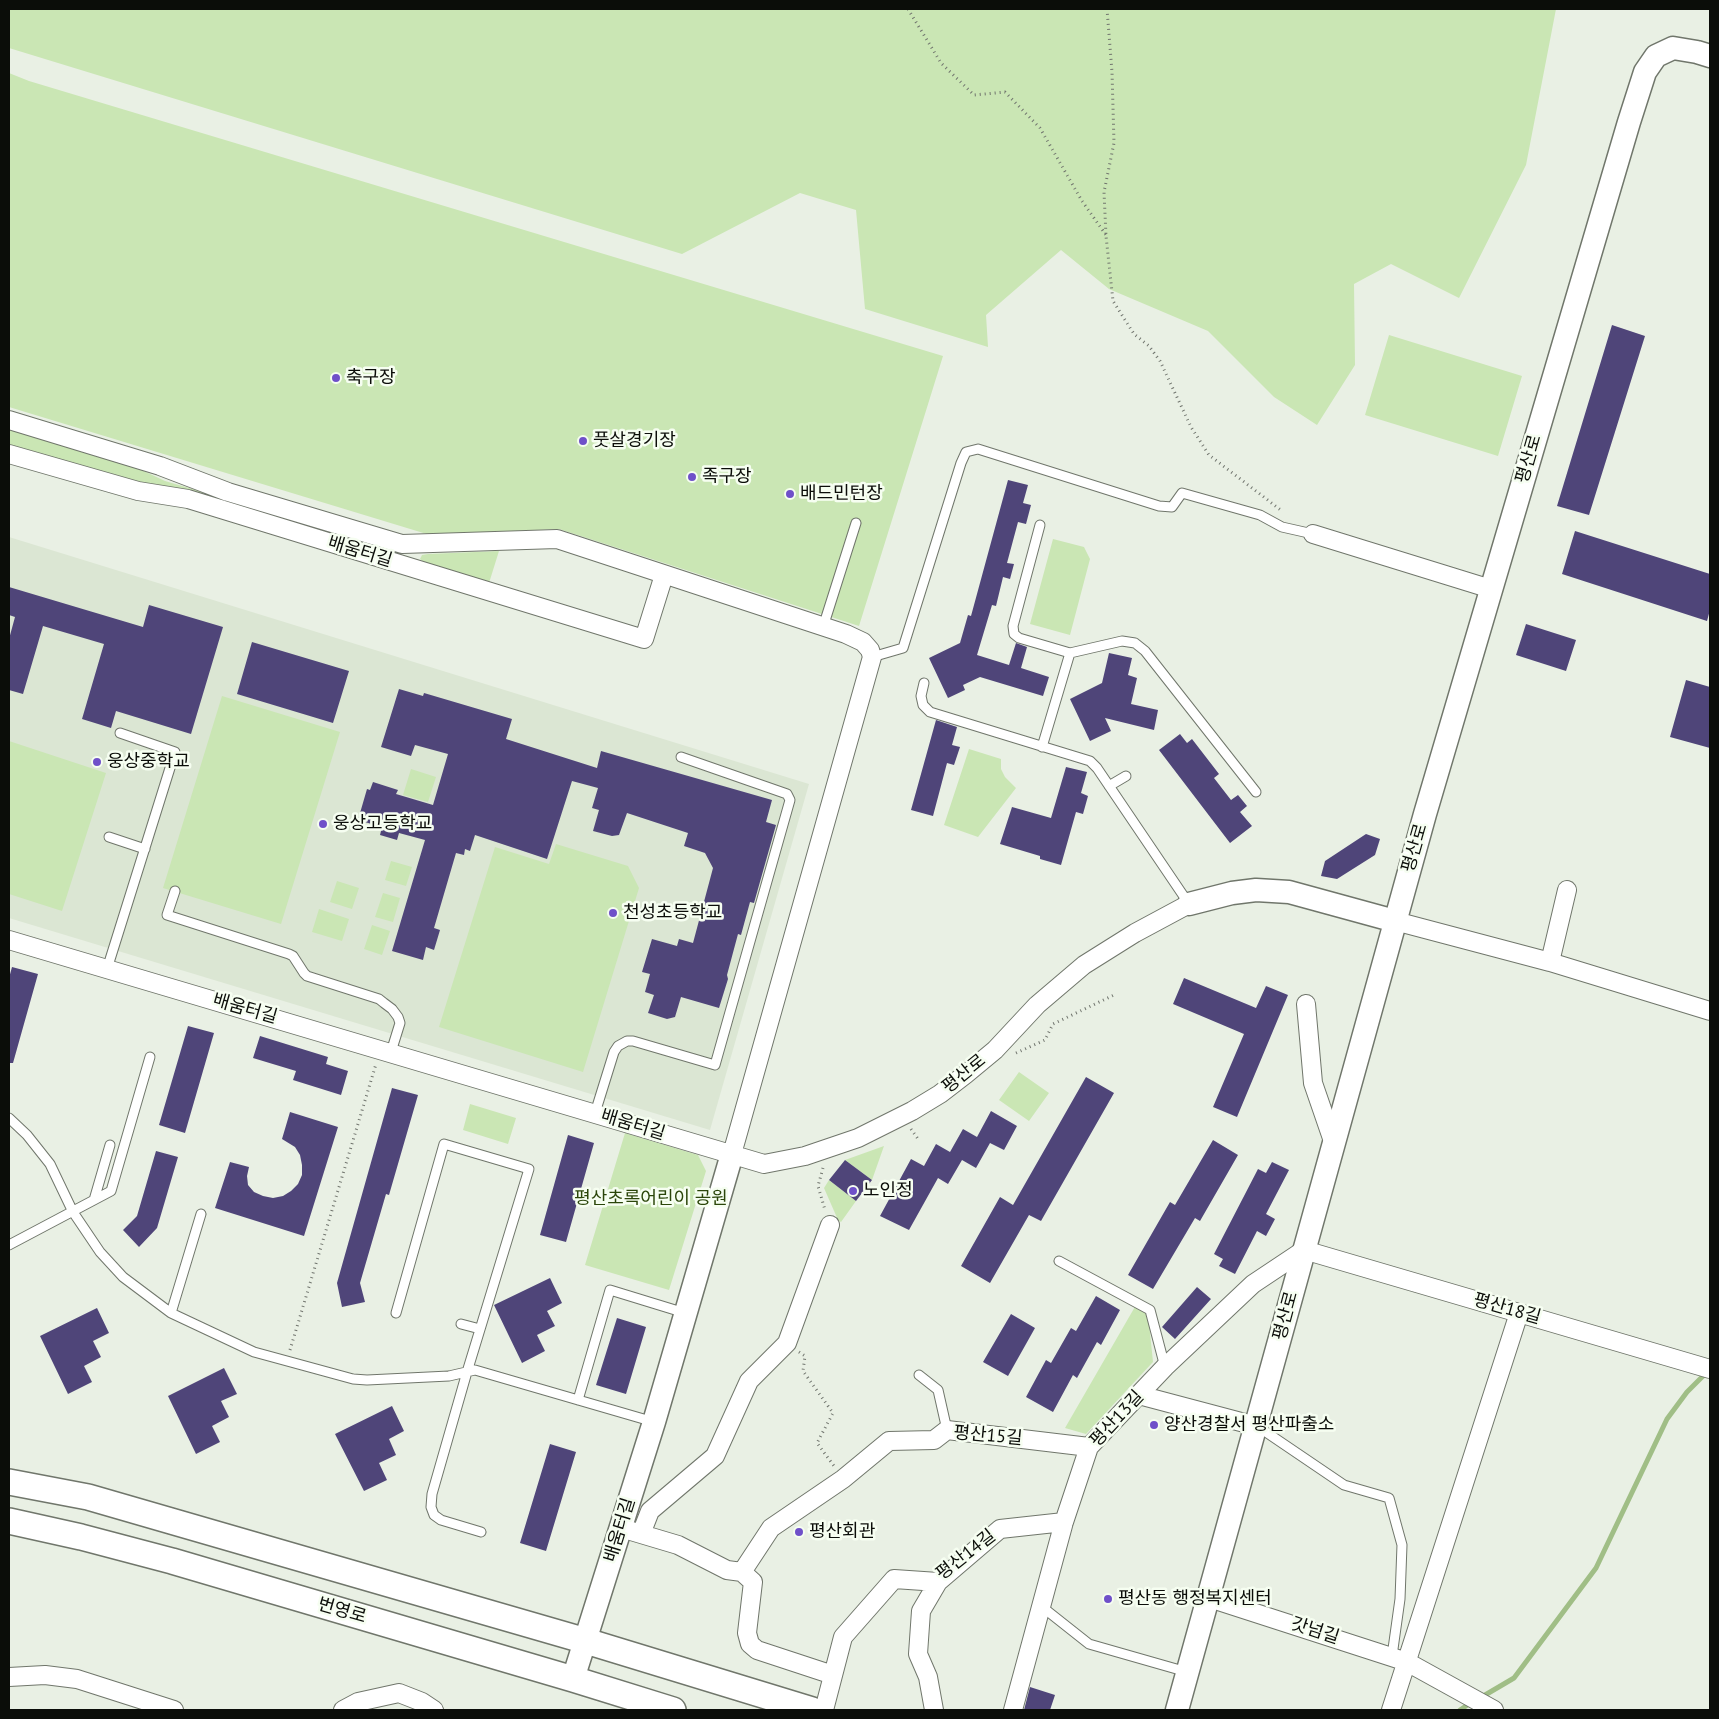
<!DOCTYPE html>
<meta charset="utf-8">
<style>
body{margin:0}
#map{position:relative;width:1719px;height:1719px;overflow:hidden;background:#e9f0e4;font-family:"PT Sans",sans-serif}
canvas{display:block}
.frame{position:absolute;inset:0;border:10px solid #0b0d09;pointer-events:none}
</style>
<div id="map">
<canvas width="1719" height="1719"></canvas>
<div class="frame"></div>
</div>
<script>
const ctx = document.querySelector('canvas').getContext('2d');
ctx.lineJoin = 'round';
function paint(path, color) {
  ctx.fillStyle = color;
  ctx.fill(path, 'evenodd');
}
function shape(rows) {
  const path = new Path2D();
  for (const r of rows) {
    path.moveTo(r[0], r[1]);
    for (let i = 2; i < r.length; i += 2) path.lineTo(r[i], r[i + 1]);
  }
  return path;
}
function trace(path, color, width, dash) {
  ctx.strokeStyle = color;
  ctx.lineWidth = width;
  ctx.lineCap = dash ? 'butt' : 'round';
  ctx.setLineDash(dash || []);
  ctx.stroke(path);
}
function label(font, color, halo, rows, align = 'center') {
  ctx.font = font + ' "PT Sans","Noto Sans KR",sans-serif';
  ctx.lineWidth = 5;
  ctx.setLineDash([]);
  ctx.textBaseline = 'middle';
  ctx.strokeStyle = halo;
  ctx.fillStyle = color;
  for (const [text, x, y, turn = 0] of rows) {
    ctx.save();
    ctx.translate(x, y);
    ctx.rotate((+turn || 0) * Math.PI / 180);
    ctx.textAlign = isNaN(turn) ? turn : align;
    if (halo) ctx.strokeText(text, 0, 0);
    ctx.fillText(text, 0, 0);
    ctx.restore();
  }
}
const built = shape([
 [9,537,809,784,710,1130,9,918]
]);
const green = shape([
 [9,9,1556,9,1526,165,1459,298,1391,264,1354,284,1355,365,1317,425,1274,397,1208,331,1109,289,1061,250,986,315,988,347,865,309,856,210,800,193,682,254,9,48],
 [9,73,29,81,943,356,859,626,559,529,430,535,9,407],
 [1389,335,1522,376,1498,456,1365,415],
 [9,427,131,465,165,481,365,539,366,543,363,545,9,449],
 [1053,539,1084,547,1090,559,1070,635,1030,624],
 [499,551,489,583,425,563,420,559,422,555,428,554],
 [222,696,340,732,281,924,163,888],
 [9,741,106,773,62,911,9,894],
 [969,749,1001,759,1001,769,1005,777,1016,788,978,837,944,825],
 [411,769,436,777,428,802,403,795],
 [556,844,628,866,639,888,583,1072,439,1027,495,847,549,864],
 [391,861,412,867,406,886,385,880],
 [337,881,359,888,352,909,330,902],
 [383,893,400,898,393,922,375,917],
 [319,909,349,919,342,941,312,932],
 [372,925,390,931,382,955,364,949],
 [1019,1072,1049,1093,1029,1121,999,1100],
 [470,1104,516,1118,508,1144,463,1130],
 [625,1133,698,1155,706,1171,669,1290,585,1265],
 [884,1146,872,1180,845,1160],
 [829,1180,856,1201,841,1222,838,1220,824,1188],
 [1136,1305,1148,1313,1153,1362,1086,1434,1065,1428]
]);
const stream = shape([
 [1480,1698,1514,1678,1596,1568,1667,1419,1687,1392,1707,1372],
 [1460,1710,1472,1702]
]);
const building = shape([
 [1612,325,1645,336,1589,515,1557,506],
 [1008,480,1028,485,1023,503,1031,505,1026,524,1018,522,1007,563,1014,564,1010,579,1003,577,996,606,992,605,977,655,1009,665,1016,643,1027,647,1021,668,1049,677,1043,696,980,677,963,685,965,690,948,698,929,658,960,643,968,615,971,616],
 [1575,531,1710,574,1710,610,1707,621,1562,574],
 [9,587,143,627,149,605,223,627,191,734,116,711,111,728,82,719,104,644,43,626,23,694,9,690,9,639,15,617,9,615],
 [1526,624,1576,640,1566,671,1516,655],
 [252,642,349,671,333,723,237,694],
 [1109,653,1132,658,1128,675,1137,678,1131,704,1158,710,1154,730,1105,718,1111,731,1090,741,1070,699,1102,683],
 [1686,680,1710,687,1710,748,1670,737],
 [399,689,423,696,424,693,512,719,506,739,597,768,601,751,772,800,766,822,776,825,754,903,750,902,741,935,738,934,727,975,728,979,719,1008,681,997,675,1017,667,1019,648,1013,654,995,645,992,650,974,642,972,652,939,677,946,679,939,693,943,713,868,705,853,684,846,688,833,627,813,619,835,612,836,593,831,599,810,592,808,598,788,572,781,547,859,475,835,470,851,465,849,464,855,456,853,434,928,440,930,434,950,426,947,423,960,392,951,425,840,399,833,397,840,380,835,382,827,358,820,367,789,370,790,373,782,398,790,396,794,433,805,448,754,415,745,411,756,381,747],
 [936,720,957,727,952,745,960,747,954,765,947,763,933,816,911,810],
 [1180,734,1187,743,1192,739,1219,774,1214,778,1231,800,1238,795,1247,806,1240,812,1252,826,1230,843,1159,750],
 [1066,767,1087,772,1081,793,1088,796,1083,814,1076,812,1061,865,1040,859,1040,856,1000,844,1012,807,1051,818],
 [1366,834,1380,839,1375,855,1337,879,1321,876,1325,861],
 [12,967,38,974,13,1063,9,1063,9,978],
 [1184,978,1256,1008,1266,986,1288,995,1237,1117,1213,1107,1244,1034,1173,1004],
 [188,1026,214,1033,185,1133,159,1125],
 [260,1036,328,1057,326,1064,348,1071,341,1095,293,1080,296,1071,253,1058],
 [1086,1077,1114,1093,1041,1221,1029,1215,990,1283,961,1266,1000,1197,1013,1205],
 [392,1088,418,1095,389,1195,386,1194,360,1283,365,1302,342,1307,337,1283],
 [991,1111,1017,1126,1004,1150,990,1143,976,1168,962,1160,948,1184,938,1178,909,1230,880,1216,911,1159,924,1166,936,1144,950,1152,963,1129,977,1137],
 [290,1112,338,1127,304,1236,215,1208,230,1162,249,1167,247,1176,248,1185,254,1192,263,1196,273,1198,283,1196,291,1191,298,1184,302,1175,302,1165,300,1155,295,1147,282,1139],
 [568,1135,594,1143,566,1242,540,1235],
 [1213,1140,1238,1155,1200,1221,1195,1218,1153,1289,1128,1275,1170,1202,1175,1205],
 [156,1151,178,1157,157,1228,139,1247,123,1230,137,1216],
 [845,1160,872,1180,856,1201,829,1180],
 [1272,1162,1289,1170,1266,1214,1275,1219,1266,1236,1257,1231,1235,1274,1219,1266,1223,1259,1214,1254,1258,1169,1266,1173],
 [550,1278,562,1303,547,1311,555,1326,537,1335,545,1351,522,1363,494,1305],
 [1197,1287,1211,1299,1175,1339,1162,1327],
 [1096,1296,1120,1310,1101,1345,1097,1342,1077,1378,1073,1375,1053,1412,1026,1397,1046,1360,1051,1363,1071,1328,1076,1331],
 [97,1308,109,1333,93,1341,101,1357,84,1366,92,1382,68,1394,40,1336],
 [1011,1314,1035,1328,1008,1376,983,1362],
 [617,1318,646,1327,626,1394,596,1385],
 [224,1368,237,1394,221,1401,229,1417,212,1426,220,1442,196,1454,168,1396],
 [392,1406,404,1431,389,1439,396,1455,379,1463,387,1480,364,1491,335,1434],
 [550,1444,576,1452,546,1551,520,1543],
 [1030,1687,1055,1695,1050,1710,1024,1710]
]);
const path = shape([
 [908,9,941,63,974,95,1005,92,1040,128,1082,201,1106,235],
 [1107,9,1112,72,1114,143,1104,192,1106,236,1113,301,1134,334,1149,346,1160,361,1191,427,1209,455,1282,511],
 [1016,1053,1045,1040,1053,1024,1114,995],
 [911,1129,918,1139],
 [823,1168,818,1186,825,1210],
 [290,1350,376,1064],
 [799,1352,805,1356,803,1371,833,1413,817,1443,834,1466]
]);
const service = shape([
 [1040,525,1013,626,1014,634,1019,638,1070,653,1042,747],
 [823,627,856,523],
 [1070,653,1122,641,1135,643,1145,651,1256,792],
 [872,657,903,648,961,463,966,452,978,449,1159,506,1172,507,1182,493,1260,515,1282,527,1313,534],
 [924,683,921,696,923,705,930,712,1090,761,1097,768,1189,904],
 [1109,786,1126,776],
 [109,837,145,849],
 [175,891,167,915,289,954,293,956,304,973,307,976,379,999,384,1003,392,1009,398,1017,400,1023,391,1052],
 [107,969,175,752,120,733],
 [595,1113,614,1052,618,1046,627,1041,633,1041,715,1065,790,800,787,794,681,757],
 [9,1118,27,1135,50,1164,73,1212,100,1252,123,1277,171,1313,254,1352,353,1379,367,1380,449,1376,475,1370,654,1422],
 [94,1200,110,1145],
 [9,1245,111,1191,150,1057],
 [1059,1261,1150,1310,1165,1367],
 [171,1313,201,1214],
 [396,1313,444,1144,529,1169,467,1372,432,1494,431,1507,434,1515,441,1520,481,1532],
 [461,1324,480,1329],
 [919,1375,938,1390,947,1430],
 [578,1400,610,1290,685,1313],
 [1257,1426,1344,1485,1389,1498,1402,1545,1400,1599,1392,1656],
 [1041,1606,1089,1644,1187,1672]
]);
const minor = shape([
 [9,420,160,466,228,492,402,544,557,539,846,634,863,642,870,650,872,657,732,1154],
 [9,454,138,491,188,499,644,639,664,575],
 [1313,534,1491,589],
 [1395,921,1550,962,1710,1011],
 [9,940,764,1164,805,1156,858,1138,912,1111,940,1094,966,1074,995,1050,1037,1005,1084,965,1135,933,1189,904],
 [1550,962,1567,890],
 [1306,1004,1313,1083,1334,1144],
 [1139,1395,1256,1426],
 [631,1531,678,1545,727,1570,742,1572,753,1582,747,1633,750,1644,757,1650,833,1675],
 [641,1534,650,1511,715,1456,749,1381,787,1343,830,1225],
 [742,1572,771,1528,843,1479,889,1441,934,1440,947,1430,1089,1447],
 [1209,1598,1407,1662,1494,1710],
 [9,1677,45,1675,77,1679,174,1710],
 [343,1710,358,1702,399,1693,422,1702,434,1710],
 [824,1710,843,1637,894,1579,938,1582,1000,1529,1064,1522],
 [934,1710,928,1677,918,1654,921,1611,938,1582],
 [1013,1710,1064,1522,1089,1447,1165,1367,1253,1284,1304,1250,1710,1369],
 [1391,1710,1519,1313]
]);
const tertiary = shape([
 [1189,904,1232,893,1256,890,1289,892,1395,921],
 [573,1679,654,1422,732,1154],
 [1177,1710,1425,814,1629,122,1645,72,1656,56,1673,48,1697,52,1710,56]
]);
const secondary = shape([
 [9,1482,88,1497,586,1641,812,1710],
 [9,1521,81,1537,172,1561,573,1679,673,1710]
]);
const markers = [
 [336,378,5,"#6f50c9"],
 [583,441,5,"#6f50c9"],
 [692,477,5,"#6f50c9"],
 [790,494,5,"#6f50c9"],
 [97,762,5,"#6f50c9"],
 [323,824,5,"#6f50c9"],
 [613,913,5,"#6f50c9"],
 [853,1191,5,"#6f50c9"],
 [1154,1425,5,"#6f50c9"],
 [799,1532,5,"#6f50c9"],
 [1108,1599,5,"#6f50c9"]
];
const poiNames = [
 ["축구장",346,378],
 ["풋살경기장",593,441],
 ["족구장",702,477],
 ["배드민턴장",800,494],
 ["웅상중학교",107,762],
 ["웅상고등학교",333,824],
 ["천성초등학교",623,913],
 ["노인정",863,1191],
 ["양산경찰서 평산파출소",1164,1425],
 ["평산회관",809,1532],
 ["평산동 행정복지센터",1118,1599]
];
const streetNames = [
 ["평산로",1529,459,-74],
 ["배움터길",360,552,17],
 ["평산로",1415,848,-74],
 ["배움터길",245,1009,16],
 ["평산로",964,1074,-39],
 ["배움터길",633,1125,17],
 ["평산18길",1507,1309,16],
 ["평산로",1286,1316,-75],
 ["평산13길",1117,1419,-47],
 ["평산15길",988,1436,5],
 ["배움터길",620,1530,-73],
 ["평산14길",966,1555,-38],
 ["번영로",342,1611,16],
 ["갓넘길",1315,1631,18]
];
const parkNames = [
 ["평산초록어린이 공원",651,1199]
];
paint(built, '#dbe6d3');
paint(green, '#cae6b4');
trace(stream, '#a0be86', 5);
paint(building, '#4f4579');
trace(service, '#70766b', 11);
trace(minor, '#70766b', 20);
trace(tertiary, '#70766b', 25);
trace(secondary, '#70766b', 28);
trace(path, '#71756e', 3, [1, 4]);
trace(service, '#fff', 9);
trace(minor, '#fff', 18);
trace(tertiary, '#fff', 22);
trace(secondary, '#fff', 25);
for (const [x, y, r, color] of markers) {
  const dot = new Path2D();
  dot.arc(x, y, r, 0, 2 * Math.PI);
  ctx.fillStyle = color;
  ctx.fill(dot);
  trace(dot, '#f6fef1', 2);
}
label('18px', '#0b0d09', '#f6fef1', poiNames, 'left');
label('18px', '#0b0d09', '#f6fef1', streetNames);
label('18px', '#2b460a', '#f6fef1', parkNames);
</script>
